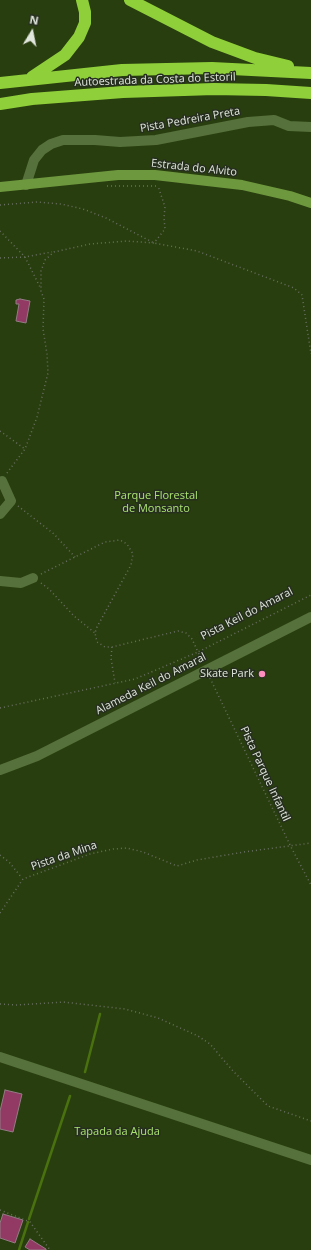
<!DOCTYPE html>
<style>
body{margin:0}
#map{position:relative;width:311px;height:1250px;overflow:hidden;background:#262f1f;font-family:"Open Sans",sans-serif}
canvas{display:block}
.north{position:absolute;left:12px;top:12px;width:40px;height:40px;-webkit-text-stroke:3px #262f1f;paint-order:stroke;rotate:10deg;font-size:11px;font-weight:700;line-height:16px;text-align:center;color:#e0e6dc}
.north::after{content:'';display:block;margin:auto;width:14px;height:18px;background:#e0e6dc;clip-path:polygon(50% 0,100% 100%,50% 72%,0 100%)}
</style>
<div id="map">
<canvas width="311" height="1250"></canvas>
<div class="north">N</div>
</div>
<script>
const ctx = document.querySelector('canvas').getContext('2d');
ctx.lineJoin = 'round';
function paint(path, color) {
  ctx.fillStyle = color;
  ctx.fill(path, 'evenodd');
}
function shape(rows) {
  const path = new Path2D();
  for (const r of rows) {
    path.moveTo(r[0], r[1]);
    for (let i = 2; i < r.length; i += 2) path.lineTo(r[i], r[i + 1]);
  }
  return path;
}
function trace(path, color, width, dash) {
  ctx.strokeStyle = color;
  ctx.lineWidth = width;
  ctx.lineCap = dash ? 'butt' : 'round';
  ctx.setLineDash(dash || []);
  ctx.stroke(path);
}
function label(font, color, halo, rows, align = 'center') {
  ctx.font = font + ' "Open Sans",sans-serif';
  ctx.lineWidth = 3;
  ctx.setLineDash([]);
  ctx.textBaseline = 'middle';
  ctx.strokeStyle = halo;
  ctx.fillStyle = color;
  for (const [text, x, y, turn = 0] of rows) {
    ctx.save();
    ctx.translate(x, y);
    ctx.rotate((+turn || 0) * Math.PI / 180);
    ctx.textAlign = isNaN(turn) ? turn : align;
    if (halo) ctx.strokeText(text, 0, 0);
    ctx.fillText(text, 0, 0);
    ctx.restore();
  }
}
const green = shape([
 [0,0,311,0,311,1250,0,1250]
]);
const stream = shape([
 [85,1072,100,1014],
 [29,1219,70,1096],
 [19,1250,28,1222]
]);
const building = shape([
 [20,299,30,301,26,323,16,321,19,304,16,304,16,300,20,299],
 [5,1090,22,1094,13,1132,0,1129,0,1111,5,1090],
 [3,1214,23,1220,15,1243,0,1238,0,1223,3,1214],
 [30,1239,46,1249,46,1250,30,1250,25,1247,30,1239]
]);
const path = shape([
 [107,186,158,186],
 [0,205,37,202,61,204,83,209,106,218,154,243,197,251,294,288,302,295,311,354],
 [0,231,25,257,41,289],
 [0,258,25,257,52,252],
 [0,431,25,449],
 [7,473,25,449,37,417,48,373,47,354,43,329,44,299,41,291,41,271,45,260,54,252,90,244,127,241,154,243,165,229,164,218,165,207,158,186],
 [18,506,54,534,75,557],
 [41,574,105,542,120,540,127,544,133,554,131,565,97,627,95,633,97,642,105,647,112,647,178,631,186,633,192,639,198,652,311,595],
 [41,583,49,589,74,616,95,633],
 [112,647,111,658,115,683],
 [210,678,291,847,311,885],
 [0,708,135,679,198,652,203,662],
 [0,855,9,862,22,878],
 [0,913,23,879,90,854,113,849,127,848,143,852,177,866,197,860,244,852,311,843],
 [0,1004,15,1005,63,1002,125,1009,158,1018,198,1036,210,1044,233,1071,268,1106,311,1121],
 [0,1210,30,1222,50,1250]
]);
const street = shape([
 [26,185,34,160,42,150,51,144,63,140,95,140,120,142,156,140,248,122,274,120,289,126,311,127],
 [0,514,11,501,2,481],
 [0,581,21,583,33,578],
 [0,770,37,756,311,617],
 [0,1057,311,1160]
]);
const secondary = shape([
 [0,187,118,175,155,175,242,185,290,196,311,203]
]);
const highway = shape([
 [130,0,212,42,255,58,288,66],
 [32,77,65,55,79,37,85,23,85,12,82,0],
 [0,83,122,70,212,68,311,73],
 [0,104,32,99,123,92,214,89,266,90,311,93]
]);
const markers = [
 [262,674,4,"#fd8ebe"]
];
const streetNames = [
 ["Autoestrada da Costa do Estoril",155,80,-2],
 ["Pista Pedreira Preta",190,120,-10],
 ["Estrada do Alvito",194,168,6],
 ["Pista Keil do Amaral",247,614,-27],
 ["Alameda Keil do Amaral",151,684,-27],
 ["Pista Parque Infantil",265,774,65],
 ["Pista da Mina",64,856,-19]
];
const parkNames = [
 ["Parque Florestal",156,496],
 ["de Monsanto",156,509],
 ["Tapada da Ajuda",117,1132]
];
const poiNames = [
 ["Skate Park",254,674]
];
paint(green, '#293e0f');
trace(stream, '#49710e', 2.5);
paint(building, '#933a64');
trace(building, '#927c84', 1);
trace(path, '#676f61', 1.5, [1, 3]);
trace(street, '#56713b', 10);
trace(secondary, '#6d983e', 10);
trace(highway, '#8fd03a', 12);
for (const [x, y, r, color] of markers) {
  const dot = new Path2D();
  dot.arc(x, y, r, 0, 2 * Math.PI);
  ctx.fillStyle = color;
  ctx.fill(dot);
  trace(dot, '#262f1f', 1.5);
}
label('11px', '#e0e6dc', '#262f1f', streetNames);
label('11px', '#abe36f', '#262f1f', parkNames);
label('11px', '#e0e6dc', '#262f1f', poiNames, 'right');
</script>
